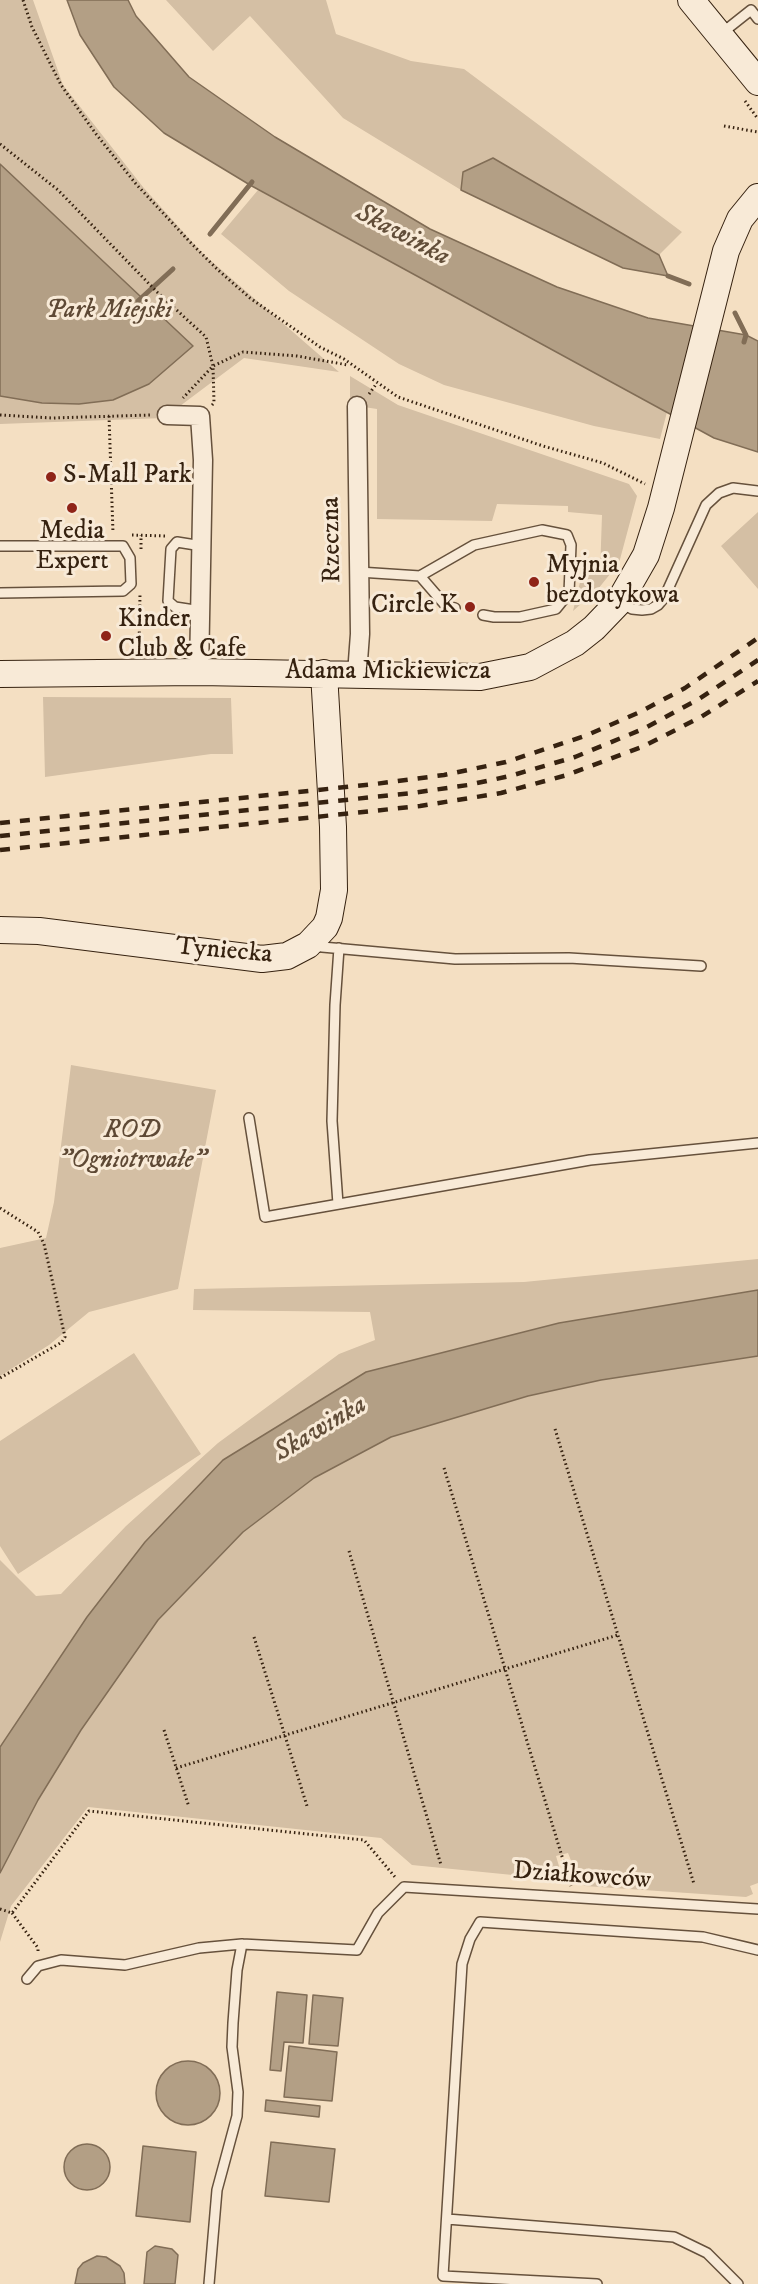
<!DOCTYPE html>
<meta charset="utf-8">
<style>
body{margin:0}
canvas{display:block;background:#f4dfc2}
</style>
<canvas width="758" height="2284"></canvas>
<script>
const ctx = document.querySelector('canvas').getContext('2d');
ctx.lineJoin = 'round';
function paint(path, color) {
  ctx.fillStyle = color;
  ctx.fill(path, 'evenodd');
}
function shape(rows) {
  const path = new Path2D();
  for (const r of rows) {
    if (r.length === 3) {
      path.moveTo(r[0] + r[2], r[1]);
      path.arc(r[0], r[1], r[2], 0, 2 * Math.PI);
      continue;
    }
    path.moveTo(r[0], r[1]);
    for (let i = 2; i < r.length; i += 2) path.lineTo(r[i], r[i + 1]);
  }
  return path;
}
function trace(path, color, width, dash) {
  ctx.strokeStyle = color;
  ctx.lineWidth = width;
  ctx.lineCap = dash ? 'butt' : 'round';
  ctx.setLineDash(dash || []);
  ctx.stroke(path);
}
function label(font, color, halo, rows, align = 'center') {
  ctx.font = font + ' "IM FELL DW Pica",serif';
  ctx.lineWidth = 6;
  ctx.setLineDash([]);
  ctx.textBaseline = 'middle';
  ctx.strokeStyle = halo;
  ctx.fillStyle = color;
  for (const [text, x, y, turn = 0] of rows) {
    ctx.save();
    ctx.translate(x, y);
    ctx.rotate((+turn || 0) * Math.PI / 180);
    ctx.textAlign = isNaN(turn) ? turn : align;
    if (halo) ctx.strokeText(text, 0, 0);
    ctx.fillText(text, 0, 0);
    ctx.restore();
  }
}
const green = shape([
 [0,0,33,0,63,85,143,187,202,253,339,372,244,358,164,418,0,424],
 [166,0,326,0,336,34,411,61,464,69,682,232,659,255,493,158,463,172,461,190,343,118,250,16,213,51],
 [258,190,667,412,660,439,594,426,444,385,399,364,289,291,221,234],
 [350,376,398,405,629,484,637,496,619,563,598,589,573,611,582,574,600,573,602,515,568,512,568,506,497,504,492,521,377,519,377,409,364,407,350,399],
 [758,512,758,589,721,546],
 [43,697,231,698,233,754,211,754,45,777],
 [71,1065,216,1090,178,1289,89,1312,49,1345,0,1376,0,1248,46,1238,54,1202],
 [758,1259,758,1290,559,1323,366,1372,223,1460,145,1542,87,1617,0,1747,0,1560,36,1596,61,1594,126,1526,218,1443,339,1354,375,1340,370,1312,193,1310,194,1289,524,1282],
 [134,1353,201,1454,18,1574,0,1546,0,1441],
 [758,1356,758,1883,750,1886,753,1894,746,1897,585,1886,580,1883,568,1853,556,1856,563,1880,412,1865,381,1838,88,1807,11,1906,0,1942,0,1873,38,1800,81,1730,158,1620,243,1532,314,1478,391,1437,528,1396,601,1380]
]);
const water = shape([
 [67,0,128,0,136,16,189,77,275,137,430,229,557,287,648,318,746,335,758,341,758,452,714,438,250,185,164,133,114,87,80,35,67,0],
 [493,158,659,255,668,276,623,268,461,190,463,172,493,158],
 [0,164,193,346,149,384,113,400,79,404,42,403,0,396,0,164],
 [758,1290,758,1356,601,1380,528,1396,391,1437,314,1478,243,1532,158,1620,81,1730,38,1800,0,1873,0,1747,87,1617,145,1542,223,1460,366,1372,559,1323,758,1290],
 [277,1992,307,1995,303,2043,284,2042,281,2071,270,2070,277,1992],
 [313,1995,343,1998,338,2046,309,2044,313,1995],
 [289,2046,337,2052,332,2101,284,2097,289,2046],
 [188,2093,32],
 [266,2100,320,2106,319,2117,265,2111,266,2100],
 [271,2142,335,2149,329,2202,265,2196,271,2142],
 [87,2167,23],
 [143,2146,196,2152,190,2222,136,2216,143,2146],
 [155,2246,172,2249,178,2255,175,2284,144,2284,147,2252,155,2246],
 [97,2256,106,2257,120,2266,124,2273,125,2284,75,2284,78,2269,83,2263,97,2256]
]);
const stream = shape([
 [210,234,252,182],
 [668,276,689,284],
 [138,301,173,269],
 [735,313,746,335,744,342]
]);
const path = shape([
 [23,0,32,27,61,85,96,134,136,184,190,242,218,270,250,298,320,347,344,359,398,397,543,446,603,463,645,484],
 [745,101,758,119],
 [724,126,758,132],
 [0,144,58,190,157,292,206,337,213,366,183,398],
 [369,394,377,383],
 [212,405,214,403,213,366,243,352,297,356,348,365],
 [0,415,52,418,151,415],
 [109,416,113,533],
 [132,535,165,536],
 [141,549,141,535],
 [139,651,140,594],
 [0,1208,38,1232,44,1244,65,1337,62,1342,0,1378],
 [555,1429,694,1884],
 [444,1468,571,1886],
 [349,1551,441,1865],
 [254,1637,307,1806],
 [164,1730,189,1807],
 [176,1768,618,1635],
 [0,1909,12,1913,89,1811,364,1840,395,1877],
 [12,1913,38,1948,38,1953]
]);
const lane = shape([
 [722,33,751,10,758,19],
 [0,546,123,546,130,558,131,584,123,591,0,593],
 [359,572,420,576,446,606,455,608],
 [420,576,474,545,542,530,567,535,571,545,569,593,556,609,520,617,494,617,483,615],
 [621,603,632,609,642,610,651,609,658,605,664,598,706,505,719,493,733,488,758,491],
 [201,611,175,607,168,601,171,549,177,542,202,546],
 [311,946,455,959,569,958,701,966],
 [249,1118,265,1217,590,1160,758,1143],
 [338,1204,332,1121,335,1005,339,948],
 [27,1979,38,1966,61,1960,125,1965,199,1948,242,1944,357,1950,378,1913,404,1887,758,1909],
 [447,2219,674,2237,707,2253,738,2284],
 [209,2284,217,2190,237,2116,238,2092,232,2047,233,2023,237,1970,242,1944],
 [597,2284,443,2276,462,1964,470,1939,480,1922,703,1937,758,1950]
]);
const street = shape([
 [167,415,200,416,203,460,199,672],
 [357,674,360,634,357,406]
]);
const secondary = shape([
 [691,0,758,82],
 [0,674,199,672,480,677,530,667,575,643,594,628,619,602,646,555,661,508,726,251,740,219,758,197],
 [0,930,39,931,262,959,287,956,308,945,325,927,329,918,334,890,333,827,324,673]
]);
const rail = shape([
 [0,823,375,784,444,775,506,762,585,736,640,712,685,688,758,638],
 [0,836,412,793,468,785,510,776,575,757,643,729,699,699,758,660],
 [0,850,420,806,501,793,567,775,642,747,701,717,758,681]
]);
const markers = [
 [51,477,6,"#8f2418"],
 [72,508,6,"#8f2418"],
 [534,582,6,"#8f2418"],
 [470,607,6,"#8f2418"],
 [106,636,6,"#8f2418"]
];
const parkNames = [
 ["Park Miejski",109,312],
 ["ROD",132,1132],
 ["\"Ogniotrwałe\"",132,1162]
];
const poiNames = [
 ["S-Mall Park",63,477],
 ["Media",72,533,"center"],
 ["Expert",72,563,"center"],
 ["Myjnia",546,567],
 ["bezdotykowa",546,597],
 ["Circle K",458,607,"right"],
 ["Kinder",118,621],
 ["Club & Cafe",118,651]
];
const streetNames = [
 ["Rzeczna",333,540,-91],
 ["Adama Mickiewicza",388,673],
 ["Tyniecka",224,952,5],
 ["Działkowców",582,1877,4]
];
const waterNames = [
 ["Skawinka",402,236,28],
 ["Skawinka",321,1430,-31]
];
paint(green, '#d4bfa4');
paint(water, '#b39f85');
trace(water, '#816d56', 1.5);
trace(stream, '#816d56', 5);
trace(lane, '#66513c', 12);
trace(street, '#66513c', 21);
trace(secondary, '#362210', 28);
trace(path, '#362210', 3, [1.5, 3]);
trace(lane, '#f8ead7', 9);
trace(street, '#f8ead7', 18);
trace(secondary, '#f8ead7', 26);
trace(rail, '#362210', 4.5, [10, 10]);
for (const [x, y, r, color] of markers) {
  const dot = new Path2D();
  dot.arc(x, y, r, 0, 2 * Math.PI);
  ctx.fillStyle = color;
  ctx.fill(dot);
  trace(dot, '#f8ead7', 2);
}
label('italic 26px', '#5e4935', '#f8ead7', parkNames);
label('26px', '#362210', '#f8ead7', poiNames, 'left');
label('26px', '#362210', '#f8ead7', streetNames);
label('italic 27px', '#624e39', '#f8ead7', waterNames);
</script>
